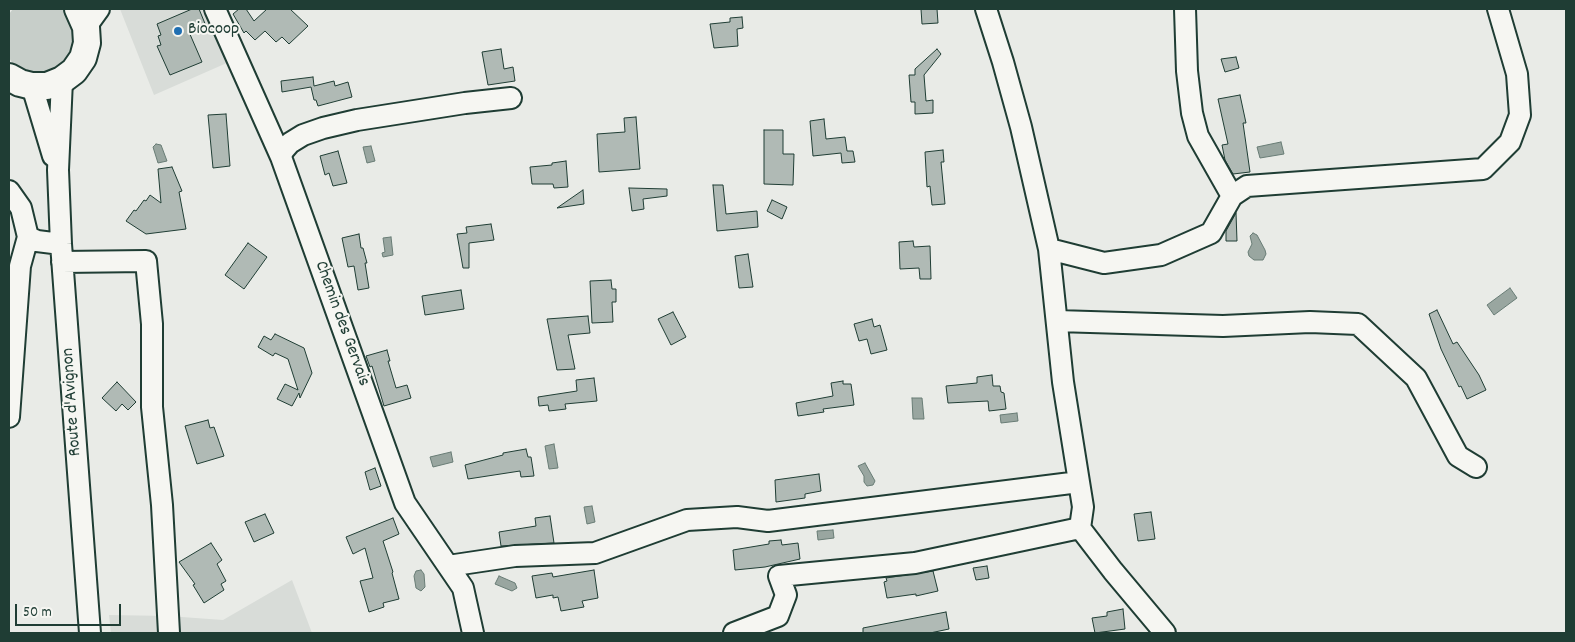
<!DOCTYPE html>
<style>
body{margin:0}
#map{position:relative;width:1575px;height:642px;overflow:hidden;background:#e9ebe7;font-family:Dekko,sans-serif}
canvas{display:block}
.frame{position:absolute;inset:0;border:10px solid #1f3d34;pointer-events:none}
.scale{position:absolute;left:15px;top:604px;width:106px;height:22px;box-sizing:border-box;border:2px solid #1f3d34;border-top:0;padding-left:6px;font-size:15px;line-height:18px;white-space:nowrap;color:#1f3d34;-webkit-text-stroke:4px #f6f6f2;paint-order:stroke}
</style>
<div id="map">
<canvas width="1575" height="642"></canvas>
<div class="frame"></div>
<div class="scale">50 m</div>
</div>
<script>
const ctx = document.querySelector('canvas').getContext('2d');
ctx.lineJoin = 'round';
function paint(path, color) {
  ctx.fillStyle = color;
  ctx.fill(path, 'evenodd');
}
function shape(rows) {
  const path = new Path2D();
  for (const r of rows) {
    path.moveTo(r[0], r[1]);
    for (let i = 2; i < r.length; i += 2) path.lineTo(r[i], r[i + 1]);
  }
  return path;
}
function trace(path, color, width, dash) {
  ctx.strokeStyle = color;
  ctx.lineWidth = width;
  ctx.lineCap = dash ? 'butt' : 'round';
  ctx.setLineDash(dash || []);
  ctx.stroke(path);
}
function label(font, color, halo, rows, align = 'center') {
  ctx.font = font + ' Dekko,sans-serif';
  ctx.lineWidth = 4;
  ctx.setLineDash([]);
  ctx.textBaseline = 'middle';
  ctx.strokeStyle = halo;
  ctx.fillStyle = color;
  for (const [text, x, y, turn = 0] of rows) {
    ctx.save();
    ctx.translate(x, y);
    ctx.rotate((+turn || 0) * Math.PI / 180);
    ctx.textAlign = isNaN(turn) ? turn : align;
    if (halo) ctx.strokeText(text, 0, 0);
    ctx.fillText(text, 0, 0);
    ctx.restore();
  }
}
const built = shape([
 [120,9,208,9,229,62,154,95],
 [292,580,312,633,111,633,109,615,168,616,223,620]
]);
const green = shape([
 [13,9,66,9,78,38,69,61,48,74,35,75,23,71,13,64,9,58,9,14]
]);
const water = shape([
 [1281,142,1284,154,1260,158,1257,147,1281,142],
 [156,144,161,145,167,161,158,163,153,147,156,144],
 [371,146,375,161,367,163,363,147,371,146],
 [1253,233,1257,235,1265,250,1266,254,1263,260,1254,260,1249,256,1248,252,1252,244,1250,236,1253,233],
 [391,237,393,255,383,257,382,253,385,252,383,238,391,237],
 [1510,288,1517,298,1494,315,1487,305,1510,288],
 [912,398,922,398,924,419,913,419,912,398],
 [1017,413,1018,421,1001,423,1000,415,1017,413],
 [554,444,558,468,549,469,545,446,554,444],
 [451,452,453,462,433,467,430,457,451,452],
 [865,463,875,481,873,485,867,486,864,482,864,476,858,466,865,463],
 [592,506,595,522,587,524,584,507,592,506],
 [833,530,834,538,818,540,817,531,833,530],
 [421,570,424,574,425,587,421,591,416,588,414,576,416,571,421,570],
 [499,576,515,583,517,588,512,591,495,584,499,576]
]);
const building = shape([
 [192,9,199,9,206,26,189,32,202,62,170,75,157,46,161,45,158,36,161,35,157,24,192,9],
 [239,9,246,9,254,21,267,9,290,9,308,26,289,44,282,37,276,42,265,31,255,40,246,31,244,33,233,14,239,9],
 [921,9,937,9,938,23,922,24,921,9],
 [742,17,743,28,737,29,738,46,714,48,710,24,730,22,730,18,742,17],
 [501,49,504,69,513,67,515,81,488,85,482,52,501,49],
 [937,49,941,54,924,75,926,101,933,100,933,113,915,114,915,102,911,102,909,75,915,75,915,69,937,49],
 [1236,57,1239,68,1225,72,1221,59,1236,57],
 [313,77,314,86,334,81,335,86,348,82,352,97,318,106,316,100,314,100,311,87,282,92,281,81,313,77],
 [1240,95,1246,123,1243,123,1250,172,1233,174,1225,160,1222,145,1228,144,1218,99,1240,95],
 [226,114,230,166,213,168,208,115,226,114],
 [636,117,640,169,599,172,597,134,625,132,624,118,636,117],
 [824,119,826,139,845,137,847,151,853,151,855,162,842,163,841,153,813,156,810,121,824,119],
 [764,130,783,130,783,154,794,154,793,185,764,184,764,130],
 [943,150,944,162,941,162,945,204,932,205,930,186,927,187,925,152,943,150],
 [338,151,347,183,333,186,329,173,325,175,320,156,338,151],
 [566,161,568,187,554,188,553,184,532,184,530,167,552,165,552,163,566,161],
 [172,167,182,191,179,192,186,229,146,234,126,221,134,210,136,211,144,200,146,201,150,195,161,203,158,169,172,167],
 [713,185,723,185,726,214,757,211,758,227,717,231,713,185],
 [629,188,667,189,667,196,643,199,644,209,632,211,629,188],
 [583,190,584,204,557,208,583,190],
 [772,200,787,207,782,219,767,211,772,200],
 [1236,213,1237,241,1226,241,1226,231,1236,213],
 [491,224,494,240,469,243,469,268,463,268,457,234,467,233,466,227,491,224],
 [359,234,361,248,363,248,367,263,365,263,369,288,358,290,354,266,348,267,342,238,359,234],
 [913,241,914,247,930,246,931,279,920,279,919,268,900,269,899,242,913,241],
 [248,243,267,257,244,289,225,275,248,243],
 [748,254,753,287,739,288,735,256,748,254],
 [611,280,612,289,616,289,616,302,612,302,613,322,592,323,590,281,611,280],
 [461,290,464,309,425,315,422,296,461,290],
 [1437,310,1453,344,1457,342,1479,375,1486,390,1467,399,1461,386,1459,387,1441,349,1429,314,1437,310],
 [673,312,686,337,671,345,658,319,673,312],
 [588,316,590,333,568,335,575,369,557,370,547,319,588,316],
 [872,319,874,327,880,325,887,350,871,354,867,339,859,341,854,324,872,319],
 [275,334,304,348,312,373,300,398,299,393,292,406,277,399,285,384,298,390,288,359,275,353,273,356,258,347,264,336,271,340,275,334],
 [387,350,390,361,388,361,396,388,407,385,411,398,384,406,372,366,370,367,366,356,387,350],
 [992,375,993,386,1000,386,1001,392,1004,393,1006,409,989,411,988,401,948,403,946,386,977,383,977,377,992,375],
 [594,378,597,401,565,404,566,409,549,411,548,405,539,406,538,397,577,391,576,380,594,378],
 [843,381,843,384,851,384,854,405,823,409,824,412,798,416,796,403,833,396,831,383,843,381],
 [117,382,136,402,128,410,122,404,116,411,102,398,117,382],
 [208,420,210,428,214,427,224,456,197,464,185,426,208,420],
 [526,449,528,457,531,457,534,476,521,477,520,471,468,479,465,465,503,455,503,453,526,449],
 [375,468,381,486,370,490,365,472,375,468],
 [819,474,821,491,805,494,805,498,776,502,775,480,819,474],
 [1151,512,1155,539,1138,541,1134,514,1151,512],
 [265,514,274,533,254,542,245,522,265,514],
 [550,516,554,543,501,546,499,532,536,526,535,518,550,516],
 [393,518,399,534,383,541,393,572,392,573,399,599,383,603,384,607,369,612,360,581,373,578,365,548,353,554,346,537,393,518],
 [781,540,782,545,798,543,800,559,765,567,735,570,733,550,769,544,769,541,781,540],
 [211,543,222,560,217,564,226,581,221,584,224,590,204,603,193,585,195,584,179,562,211,543],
 [987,566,989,578,976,580,973,568,987,566],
 [594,570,598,598,582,601,584,607,561,611,558,597,553,598,553,595,536,598,532,576,552,573,553,577,594,570],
 [933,571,938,591,916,596,916,594,887,598,884,582,887,581,886,578,933,571],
 [1123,609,1125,629,1095,633,1092,618,1107,616,1107,612,1123,609],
 [946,612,949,629,930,633,863,633,863,628,946,612]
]);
const minor = shape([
 [215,9,281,157,405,503,463,588,473,633],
 [986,9,1003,62,1021,127,1049,249,1063,382,1083,507,1080,528,1113,571,1165,633],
 [1185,9,1187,71,1192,113,1198,136,1232,196],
 [86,27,99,9],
 [62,80,58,170,61,244,90,633],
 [32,86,53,156],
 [281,157,283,151,290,143,303,135,323,128,357,120,465,103,511,98],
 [9,191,21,208,28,237,37,241,61,244],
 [1049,249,1104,263,1161,255,1211,233,1232,196,1247,186,1483,169,1510,142,1520,115,1517,74,1498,9],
 [62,262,146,261,152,324,152,407,162,505,169,633],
 [1057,321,1223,326,1310,322,1358,324,1416,378,1458,456,1476,467],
 [9,417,20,266,28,237],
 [448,566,515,556,595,553,687,520,737,517,768,521,1079,482],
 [734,633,778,616,786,595,779,576,915,563,1080,528]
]);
const major = shape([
 [9,77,20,83,32,86,47,86,62,80,74,71,83,58,87,43,86,27,78,9]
]);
const markers = [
 [178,31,5,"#1f6fb2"]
];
const poiNames = [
 ["Biocoop",188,31]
];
const streetNames = [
 ["Chemin des Gervais",341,324,70],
 ["Route d'Avignon",73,402,-94]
];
paint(built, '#d8dcd8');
paint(green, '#c7cec9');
paint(water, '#99a6a0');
trace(water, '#687c75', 1);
paint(building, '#b0bab5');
trace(building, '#1f3d34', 1);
trace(minor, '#1f3d34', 24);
trace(major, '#1f3d34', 30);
trace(minor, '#f6f6f2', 20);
trace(major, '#f6f6f2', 26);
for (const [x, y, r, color] of markers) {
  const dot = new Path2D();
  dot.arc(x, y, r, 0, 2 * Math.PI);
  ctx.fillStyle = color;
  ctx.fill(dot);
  trace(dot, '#f6f6f2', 2);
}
label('18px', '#1f3d34', '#f6f6f2', poiNames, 'left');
label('18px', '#1f3d34', '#f6f6f2', streetNames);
</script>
